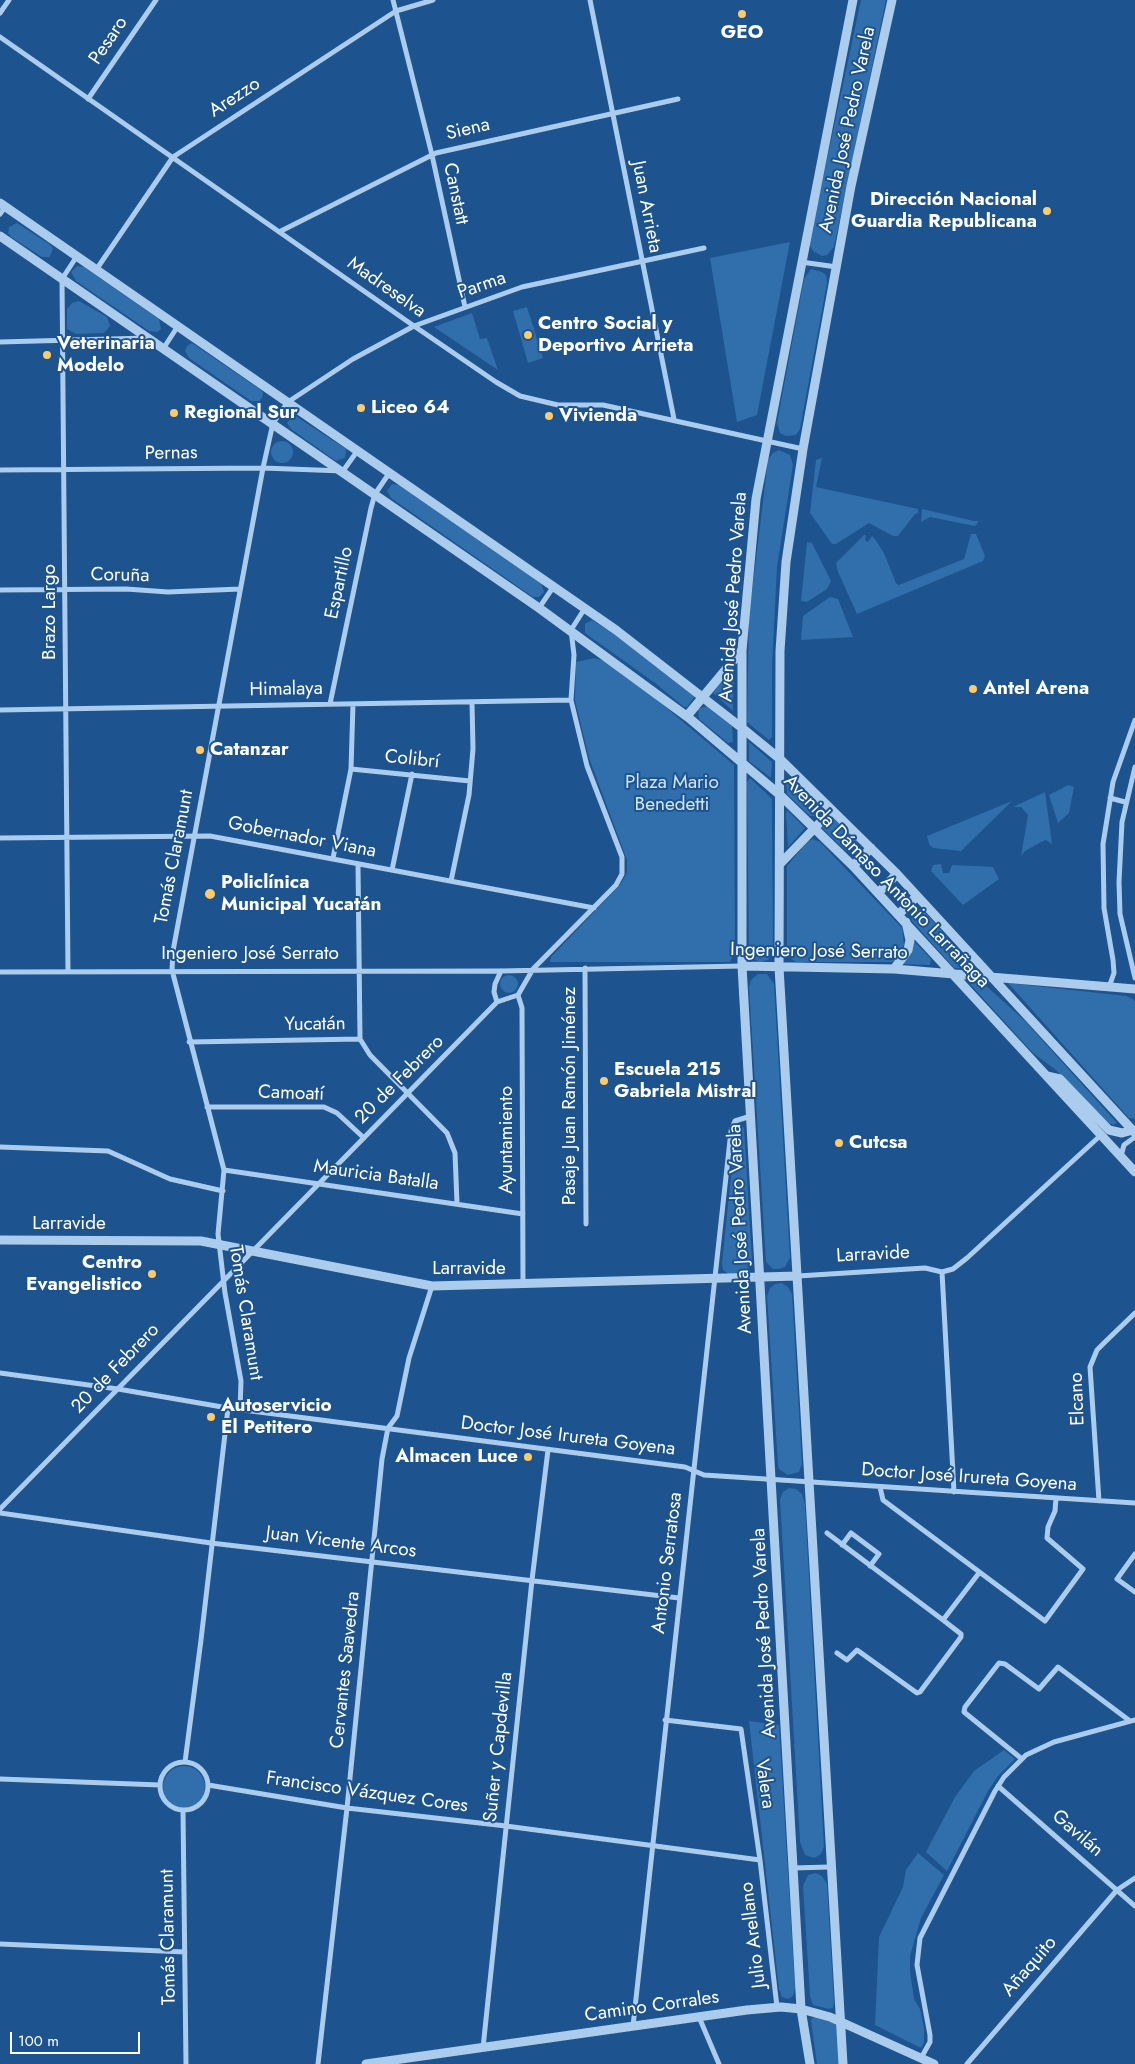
<!DOCTYPE html>
<meta charset="utf-8">
<style>
body{margin:0}
#map{position:relative;width:1135px;height:2064px;overflow:hidden;background:#1d538e;font-family:Jost,sans-serif}
canvas{display:block}
.scale{position:absolute;left:10px;top:2032px;width:130px;height:22px;box-sizing:border-box;border:2px solid #fff;border-top:0;padding-left:6px;font-size:15px;line-height:18px;white-space:nowrap;color:#fff;-webkit-text-stroke:4px #1d538e;paint-order:stroke}
</style>
<div id="map">
<canvas width="1135" height="2064"></canvas>
<div class="scale">100 m</div>
</div>
<script>
const ctx = document.querySelector('canvas').getContext('2d');
ctx.lineJoin = 'round';
function paint(path, color) {
  ctx.fillStyle = color;
  ctx.fill(path, 'evenodd');
}
function shape(rows) {
  const path = new Path2D();
  for (const r of rows) {
    if (r.length === 3) {
      path.moveTo(r[0] + r[2], r[1]);
      path.arc(r[0], r[1], r[2], 0, 2 * Math.PI);
      continue;
    }
    path.moveTo(r[0], r[1]);
    for (let i = 2; i < r.length; i += 2) path.lineTo(r[i], r[i + 1]);
  }
  return path;
}
function trace(path, color, width, dash) {
  ctx.strokeStyle = color;
  ctx.lineWidth = width;
  ctx.lineCap = dash ? 'butt' : 'round';
  ctx.setLineDash(dash || []);
  ctx.stroke(path);
}
function label(font, color, halo, rows, align = 'center') {
  ctx.font = font + ' Jost,sans-serif';
  ctx.lineWidth = 4;
  ctx.setLineDash([]);
  ctx.textBaseline = 'middle';
  ctx.strokeStyle = halo;
  ctx.fillStyle = color;
  for (const [text, x, y, turn = 0] of rows) {
    ctx.save();
    ctx.translate(x, y);
    ctx.rotate((+turn || 0) * Math.PI / 180);
    ctx.textAlign = isNaN(turn) ? turn : align;
    if (halo) ctx.strokeText(text, 0, 0);
    ctx.fillText(text, 0, 0);
    ctx.restore();
  }
}
const green = shape([
 [861,0,886,0,834,247,827,255,822,256,813,251,809,244],
 [17,223,49,244,53,248,50,257,42,257,11,237,8,233,9,227],
 [790,242,757,415,737,422,710,258],
 [77,266,84,267,159,319,161,329,157,332,149,331,76,281,71,272],
 [811,269,822,272,826,275,827,283,800,429,796,435,786,436,780,433,777,423,804,279],
 [79,301,107,317,110,326,104,333,76,334,67,329,67,309,72,303],
 [527,307,543,358,528,363,513,311],
 [472,313,480,339,487,338,498,370,434,327],
 [192,343,261,390,263,393,262,398,259,401,251,401,189,358,185,351,187,346],
 [294,415,346,449,345,458,336,461,291,429,287,423],
 [282,452,11],
 [779,450,790,455,793,465,777,567,772,666,772,737,769,740,747,722,749,617,768,460,773,453],
 [822,458,816,487,918,509,918,513,915,514,898,536,893,536,869,523,836,544,832,544,810,513,816,460],
 [392,484,399,485,541,583,544,592,539,597,533,597,391,498,387,491],
 [922,509,974,521,979,521,975,526,930,517,921,522],
 [971,534,976,534,985,556,983,561,857,614,838,572,836,563,864,535,866,535,865,540,868,542,872,536,875,539,884,553,896,583,899,585,964,559],
 [807,542,812,543,831,581,827,589,807,602,801,601],
 [830,597,838,599,853,637,801,640,803,616],
 [592,620,619,637,695,696,687,707,684,707,655,683,585,633,585,624],
 [594,658,605,661,656,699,734,765,735,951,730,962,550,962,551,957,620,885,627,873,627,860,589,758,575,700,576,662],
 [731,669,734,670,733,711,713,693],
 [707,706,732,726,733,742,728,743,699,719,698,709],
 [749,742,772,762,771,778,749,761],
 [750,778,772,799,773,953,768,960,760,962,753,959,749,953,747,782],
 [792,778,820,804,821,810,818,816,810,816,787,794,786,781],
 [1068,785,1074,787,1069,813,1058,823,1049,795],
 [1045,792,1052,844,1046,840,1041,842,1025,851,1021,856,1028,815,1021,807,1013,807],
 [1012,801,961,851,933,848,929,844,927,836],
 [788,811,805,828,788,847,786,812],
 [832,816,856,839,858,846,855,851,849,853,845,850,822,828],
 [813,839,820,842,902,928,904,945,899,957,892,962,796,962,789,957,787,952,787,866,808,841],
 [941,864,943,873,949,873,952,865,993,867,999,879,963,905,931,871,933,865],
 [915,909,923,910,976,969,954,968,912,921,911,914],
 [914,941,931,959,930,965,903,964],
 [758,974,767,974,774,984,790,1258,785,1267,778,1269,773,1269,766,1262,749,987,751,980],
 [509,984,9],
 [971,980,983,983,1025,1021,1117,1123,1113,1125,1102,1120,1056,1070,1033,1053,970,984],
 [1008,983,1126,996,1133,999,1135,1002,1135,1119,1129,1118],
 [739,1124,744,1128,752,1261,747,1271,729,1274,723,1270,722,1263,736,1128],
 [782,1283,788,1287,792,1294,802,1464,799,1472,788,1475,779,1469,778,1465,767,1296,770,1288,775,1284],
 [789,1488,796,1489,802,1494,805,1505,824,1847,821,1854,814,1858,805,1855,800,1842,780,1499,783,1492],
 [749,1721,779,1725,795,1988,793,1996,788,1999,782,1997,779,1989],
 [1004,1750,1015,1759,998,1776,988,1791,947,1871,926,1852,955,1797,974,1771],
 [184,1787,21],
 [918,1853,944,1875,921,1918,910,1956,910,1971,914,1999,920,2009,924,2028,924,2043,921,2048,875,2025,879,1937,903,1887,906,1870],
 [816,1873,822,1876,827,1884,834,2003,833,2008,829,2009,813,2005,810,1996,803,1886,808,1875],
 [816,2017,834,2023,837,2026,840,2064,817,2064,811,2021,812,2018]
]);
const minor = shape([
 [393,0,432,155,465,307],
 [590,0,674,419],
 [0,13,9,0],
 [0,37,414,326,496,382,520,396,558,405,603,405,803,449],
 [88,99,156,0],
 [0,214,5,207],
 [279,232,436,153,678,99],
 [801,262,837,267],
 [96,270,173,157,396,11,433,0],
 [0,342,147,338],
 [163,349,178,326],
 [0,470,263,468,343,471,358,450],
 [0,590,126,589,168,592,240,589],
 [539,608,554,586],
 [330,704,371,508,375,494,390,472],
 [0,710,571,700],
 [1135,767,1122,822,1119,882,1120,914,1135,978],
 [351,769,470,781],
 [1110,798,1125,802],
 [0,838,210,836,594,908],
 [333,858,351,769,353,704],
 [358,864,360,1039],
 [392,870,412,774],
 [451,881,469,795,473,749,472,702],
 [585,968,586,1224],
 [0,972,501,971,742,966],
 [68,972,62,279,77,256],
 [1109,987,1114,973,1113,960,1104,908,1103,844,1113,782,1135,720],
 [518,995,522,1008,523,1284],
 [497,1002,494,992,495,984,501,971],
 [360,1039,370,1055,447,1133,455,1153,457,1203],
 [189,1042,360,1039],
 [207,1107,324,1107,337,1113,364,1138],
 [0,1147,108,1151,170,1179,223,1191],
 [1121,1156,1124,1145,1135,1137],
 [224,1170,523,1214],
 [942,1272,954,1492],
 [798,1276,925,1268,942,1272,953,1269,967,1258,1101,1135],
 [0,1373,118,1389,228,1408,685,1467,704,1475,1135,1503],
 [240,1410,241,1381,225,1293,218,1234,224,1170,172,970,173,951,263,468,273,423,288,402,353,359,414,326,522,287,704,248],
 [880,1487,883,1500,1045,1621,1083,1569,1047,1538,1048,1527,1055,1511,1056,1498],
 [1099,1501,1090,1367,1097,1350,1105,1342,1135,1313],
 [0,1509,497,1002,518,995,533,969,616,885,622,874,622,857,587,766,571,700,574,655,571,630,585,608],
 [0,1513,211,1543,679,1598],
 [827,1533,943,1620],
 [842,1545,851,1533,879,1554,870,1566],
 [1135,1554,1117,1579,1135,1592],
 [837,1653,847,1660,857,1650,917,1693,920,1692,961,1637,961,1634,943,1620,979,1573],
 [665,1720,741,1729,760,1860,777,2007],
 [1022,1759,964,1712,965,1707,999,1663,1005,1664,1039,1689,1058,1667,1130,1721],
 [185,1762,201,1640,228,1408],
 [184,1786,24],
 [0,1779,160,1785],
 [208,1785,347,1808,506,1826,760,1860],
 [998,1786,1135,1906],
 [183,1810,186,2064],
 [793,1868,830,1867],
 [0,1944,185,1952],
 [699,2017,719,2064],
 [633,2026,731,1131,735,1121,751,1116],
 [483,2048,532,1580,548,1450],
 [921,2058,930,2042,930,2035,917,1965,920,1938,995,1791,1004,1777,1026,1755,1054,1742,1135,1720],
 [318,2064,347,1808,382,1459,388,1428,397,1416,409,1358,432,1286],
 [967,2064,1117,1890,1135,1878]
]);
const tertiary = shape([
 [0,203,616,630,742,728,780,759,897,874,1135,1133],
 [0,236,539,608,689,718,780,795,853,866,1135,1172],
 [687,716,742,650],
 [780,864,832,810],
 [853,866,871,848],
 [878,893,897,874],
 [899,914,917,896],
 [742,966,894,969,1135,989],
 [894,969,908,950,910,940,906,922],
 [1047,1076,1060,1079,1109,1130,1122,1133,1133,1130],
 [0,1240,201,1241,432,1286,798,1276],
 [366,2064,747,2010,781,2007,801,2009,830,2017,934,2064],
 [810,2064,801,2009,742,966,742,650,756,499,853,0],
 [843,2064,779,967,780,651,786,562,803,449,851,186,892,0]
]);
const markers = [
 [742,14,5,"#fccc6a"],
 [1047,211,5,"#fccc6a"],
 [528,335,5,"#fccc6a"],
 [47,355,5,"#fccc6a"],
 [361,408,5,"#fccc6a"],
 [174,413,5,"#fccc6a"],
 [549,416,5,"#fccc6a"],
 [973,689,5,"#fccc6a"],
 [200,750,5,"#fccc6a"],
 [210,894,6,"#fccc6a"],
 [604,1081,5,"#fccc6a"],
 [839,1143,5,"#fccc6a"],
 [152,1274,5,"#fccc6a"],
 [211,1417,5,"#fccc6a"],
 [528,1457,5,"#fccc6a"]
];
const poiNames = [
 ["GEO",742,33,"center"],
 ["Dirección Nacional",1037,200,"right"],
 ["Guardia Republicana",1037,222,"right"],
 ["Centro Social y",538,324],
 ["Deportivo Arrieta",538,346],
 ["Veterinaria",57,344],
 ["Modelo",57,366],
 ["Liceo 64",371,408],
 ["Regional Sur",184,413],
 ["Vivienda",559,416],
 ["Antel Arena",983,689],
 ["Catanzar",210,750],
 ["Policlínica",221,883],
 ["Municipal Yucatán",221,905],
 ["Escuela 215",614,1070],
 ["Gabriela Mistral",614,1092],
 ["Cutcsa",849,1143],
 ["Centro",142,1263,"right"],
 ["Evangelistico",142,1285,"right"],
 ["Autoservicio",221,1406],
 ["El Petitero",221,1428],
 ["Almacen Luce",518,1457,"right"]
];
const streetNames = [
 ["Pesaro",109,41,-56],
 ["Arezzo",235,98,-33],
 ["Siena",468,130,-13],
 ["Avenida José Pedro Varela",848,130,-78],
 ["Canstatt",455,194,78],
 ["Juan Arrieta",646,207,79],
 ["Parma",482,286,-19],
 ["Madreselva",386,288,35],
 ["Pernas",171,454,-1],
 ["Coruña",120,576,1],
 ["Espartillo",340,583,-78],
 ["Avenida José Pedro Varela",734,597,-86],
 ["Brazo Largo",50,612,-90],
 ["Himalaya",286,690,-1],
 ["Colibrí",412,760,6],
 ["Gobernador Viana",302,838,11],
 ["Tomás Claramunt",175,857,-79],
 ["Avenida Dámaso Antonio Larrañaga",886,882,46],
 ["Ingeniero José Serrato",819,952,1],
 ["Ingeniero José Serrato",250,954],
 ["Yucatán",315,1025,-1],
 ["20 de Febrero",400,1080,-45],
 ["Camoatí",291,1094,2],
 ["Pasaje Juan Ramón Jiménez",570,1096,-90],
 ["Ayuntamiento",507,1140,-90],
 ["Mauricia Batalla",376,1176,8],
 ["Larravide",69,1224],
 ["Avenida José Pedro Varela",741,1229,-93],
 ["Larravide",873,1255,-3],
 ["Larravide",469,1269],
 ["Tomás Claramunt",245,1313,81],
 ["20 de Febrero",116,1369,-46],
 ["Elcano",1078,1399,-92],
 ["Doctor José Irureta Goyena",568,1437,7],
 ["Doctor José Irureta Goyena",969,1478,4],
 ["Juan Vicente Arcos",341,1543,7],
 ["Antonio Serratosa",668,1563,-83],
 ["Avenida José Pedro Varela",765,1633,-93],
 ["Cervantes Saavedra",346,1670,-84],
 ["Suñer y Capdevilla",499,1747,-84],
 ["Valera",764,1784,82],
 ["Francisco Vázquez Cores",367,1793,8],
 ["Gavilán",1077,1834,41],
 ["Julio Arellano",754,1935,-97],
 ["Tomás Claramunt",169,1937,-91],
 ["Añaquito",1030,1967,-49],
 ["Camino Corrales",652,2007,-8]
];
const parkNames = [
 ["Plaza Mario",672,783],
 ["Benedetti",672,805]
];
paint(green, '#316eac');
trace(minor, '#abcced', 5);
trace(tertiary, '#abcced', 9);
for (const [x, y, r, color] of markers) {
  const dot = new Path2D();
  dot.arc(x, y, r, 0, 2 * Math.PI);
  ctx.fillStyle = color;
  ctx.fill(dot);
  trace(dot, '#1d538e', 2);
}
label('bold 19px', '#fff', '#1d538e', poiNames, 'left');
label('19px', '#fff', '#1d538e', streetNames);
label('19px', '#d1e5f9', '#1d538e', parkNames);
</script>
